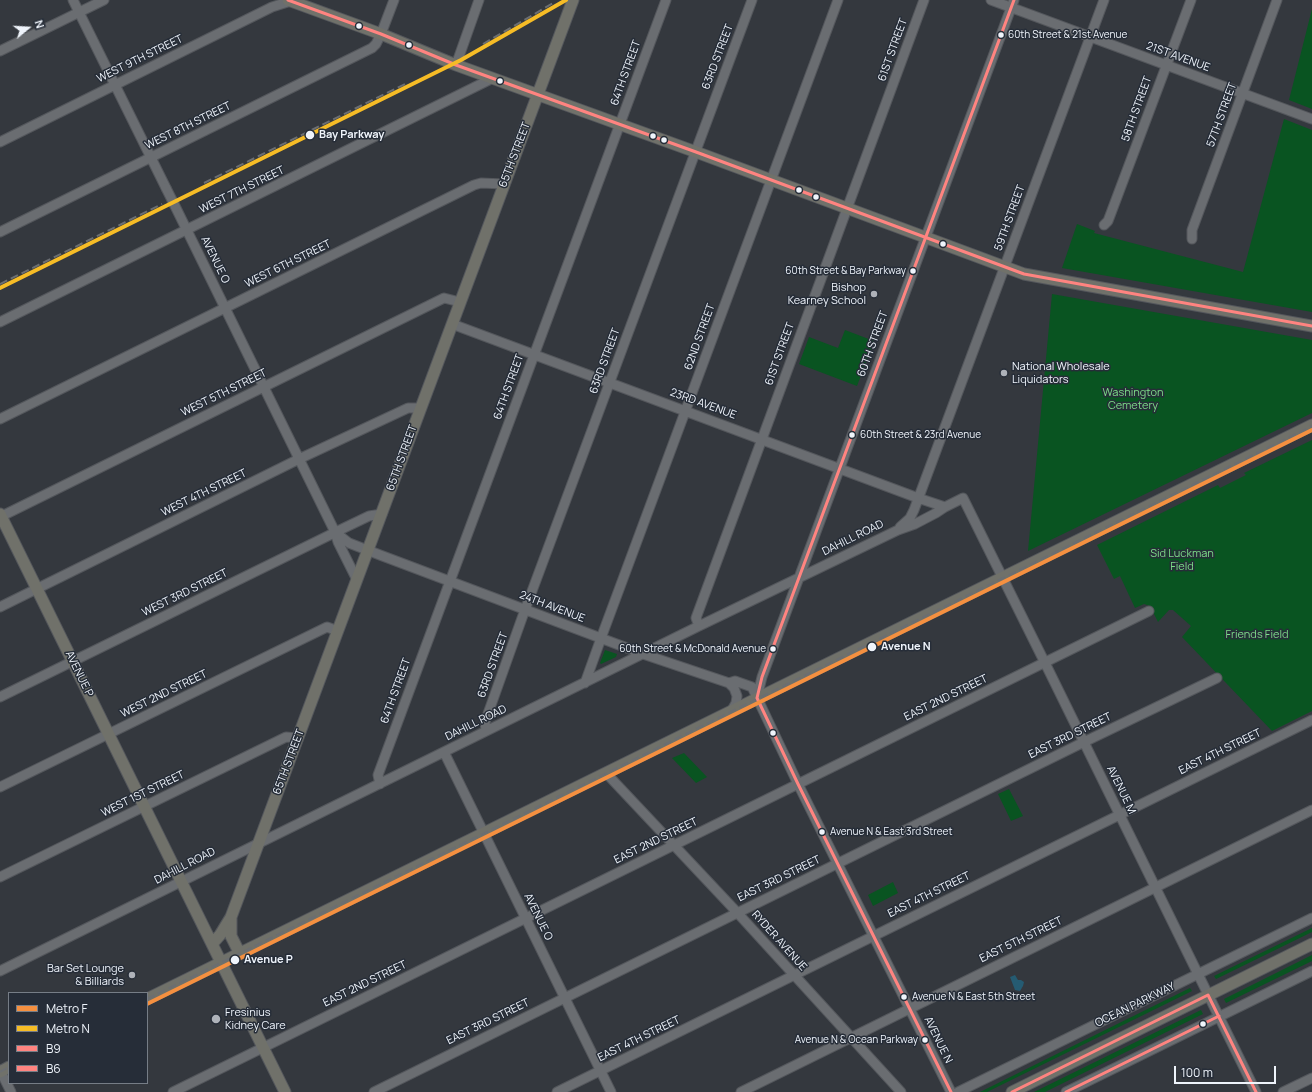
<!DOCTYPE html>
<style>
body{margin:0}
#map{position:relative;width:1312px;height:1092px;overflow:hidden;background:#34383e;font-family:Manrope,sans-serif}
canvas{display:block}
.legend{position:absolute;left:8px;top:992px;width:140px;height:92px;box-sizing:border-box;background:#262d38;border:1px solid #767d86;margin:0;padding:5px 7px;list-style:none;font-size:12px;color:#eff4fb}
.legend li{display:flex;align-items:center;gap:8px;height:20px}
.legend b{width:20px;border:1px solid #767d86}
.north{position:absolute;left:8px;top:8px;width:40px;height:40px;-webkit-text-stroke:3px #262d38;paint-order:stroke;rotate:72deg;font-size:11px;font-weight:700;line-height:16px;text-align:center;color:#eff4fb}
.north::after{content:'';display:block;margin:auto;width:14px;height:18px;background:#eff4fb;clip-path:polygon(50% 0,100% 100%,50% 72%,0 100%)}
.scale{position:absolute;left:1174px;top:1066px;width:102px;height:18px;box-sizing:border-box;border:2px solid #eff4fb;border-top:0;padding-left:5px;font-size:12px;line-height:14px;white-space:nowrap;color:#eff4fb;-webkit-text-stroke:3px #262d38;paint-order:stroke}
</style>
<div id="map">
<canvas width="1312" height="1092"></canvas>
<ul class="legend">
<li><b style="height:5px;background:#f59040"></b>Metro F</li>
<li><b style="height:5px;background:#f6bc26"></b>Metro N</li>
<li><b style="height:5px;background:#ff8480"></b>B9</li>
<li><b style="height:5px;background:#ff8480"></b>B6</li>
</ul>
<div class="north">N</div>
<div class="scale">100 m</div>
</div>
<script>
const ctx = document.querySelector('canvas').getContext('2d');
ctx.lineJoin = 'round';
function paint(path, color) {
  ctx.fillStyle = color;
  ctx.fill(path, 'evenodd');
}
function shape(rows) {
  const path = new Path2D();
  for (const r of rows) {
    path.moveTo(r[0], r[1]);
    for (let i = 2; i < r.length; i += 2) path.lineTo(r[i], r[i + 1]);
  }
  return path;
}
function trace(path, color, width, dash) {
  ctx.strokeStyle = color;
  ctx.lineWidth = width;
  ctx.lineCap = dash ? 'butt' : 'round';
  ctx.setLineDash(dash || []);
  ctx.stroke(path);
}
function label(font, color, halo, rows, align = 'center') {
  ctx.font = font + ' Manrope,sans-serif';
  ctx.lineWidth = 3;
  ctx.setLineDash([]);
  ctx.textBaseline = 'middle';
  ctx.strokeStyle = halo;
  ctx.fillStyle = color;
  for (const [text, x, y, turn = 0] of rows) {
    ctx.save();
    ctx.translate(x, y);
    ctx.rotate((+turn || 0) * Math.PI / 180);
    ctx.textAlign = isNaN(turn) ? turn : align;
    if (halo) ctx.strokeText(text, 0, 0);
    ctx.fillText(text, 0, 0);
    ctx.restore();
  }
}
const green = shape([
 [1312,9,1312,109,1289,100],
 [1284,119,1312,130,1312,312,1062,268,1077,224,1095,231,1094,233,1243,272],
 [1052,294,1312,340,1312,413,1028,551],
 [845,330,874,341,857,386,799,364,809,337,838,348],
 [1312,440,1312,711,1272,731,1182,637,1191,626,1173,610,1169,610,1158,622,1150,606,1144,604,1135,608,1120,576,1114,579,1097,545,1218,485,1220,488,1246,475,1244,473],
 [605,650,617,654,616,657,601,664,600,663],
 [684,753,707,777,696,783,672,758],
 [1009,789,1023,816,1011,821,998,794],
 [893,882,898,893,873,906,868,895],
 [1312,928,1312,932,1216,979,1214,976],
 [1312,955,1312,961,1226,1003,1224,999],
 [1190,988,1192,991,987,1092,980,1092],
 [1201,1010,1203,1014,1045,1092,1034,1092]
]);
const water = shape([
 [1015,975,1018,980,1021,980,1024,982,1023,986,1020,991,1015,990,1010,977]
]);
const minor = shape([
 [73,0,166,188],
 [991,0,1312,119],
 [0,51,104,0],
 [456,65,479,0],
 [0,142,272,7,294,0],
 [175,206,335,532,338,542,357,580],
 [1104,225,1108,221,1191,0],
 [0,232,372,48,376,44,381,34,394,0],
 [1192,239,1192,230,1277,0],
 [0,322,493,78],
 [452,324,918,498,945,507],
 [0,419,474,185,481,183,504,184],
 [0,517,444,298,460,302],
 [900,527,910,518,914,510,1104,0],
 [335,532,349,543,380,555,643,654,729,683,734,688,737,696,736,703,732,710],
 [0,607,299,459,408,408,421,408],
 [699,626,696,618,924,0],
 [585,683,604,630,838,0],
 [729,683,735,681,752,687,798,784,951,1092],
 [0,697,344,528,369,516,382,514],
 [757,698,762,677,1014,0],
 [486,731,485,722,522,618,752,0],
 [444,752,611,1092],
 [606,773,733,908,901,1092],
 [380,784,378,775,666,0],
 [0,787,327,627,338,631],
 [0,877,286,737,298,738],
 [0,971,699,626,898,530,915,524,936,513,945,507,963,498,1048,669,1256,1092],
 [0,1070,11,1092],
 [173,1092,1149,611],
 [374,1092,1084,742,1217,678],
 [557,1092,1312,720],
 [741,1092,1312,810],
 [958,1092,1312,918],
 [1066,1092,1312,971],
 [1283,1092,1312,1078]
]);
const major = shape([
 [288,0,381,34,456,65,696,152,1024,274,1312,326],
 [0,514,285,1092],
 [231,917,231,936,240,954],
 [212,944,220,935,231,917,573,0],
 [147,999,1312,425],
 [0,1072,9,1067],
 [1012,1092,1312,944]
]);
const rail = shape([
 [483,44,555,2],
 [204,183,405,84],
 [0,284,162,204],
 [147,999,1312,426],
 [0,1072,9,1067]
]);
const minorBridge = shape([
 [166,188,175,206]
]);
const bus1 = shape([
 [757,698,762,677,1014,0],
 [757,698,798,784,951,1092],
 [1012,1092,1208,995,1256,1092],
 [1066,1092,1219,1016]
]);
const bus2 = shape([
 [288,0,381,34,456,65,696,152,1024,274,1312,326]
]);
const metro1 = shape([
 [147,1004,1312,430]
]);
const metro2 = shape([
 [0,288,461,60,566,0]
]);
const markers = [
 [359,26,3.5,"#eff4fb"],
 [1001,35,3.5,"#eff4fb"],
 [409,45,3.5,"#eff4fb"],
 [500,81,3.5,"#eff4fb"],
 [310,135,5,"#eff4fb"],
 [653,136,3.5,"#eff4fb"],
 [664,140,3.5,"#eff4fb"],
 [799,190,3.5,"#eff4fb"],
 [816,197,3.5,"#eff4fb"],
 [943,244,3.5,"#eff4fb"],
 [913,271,3.5,"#eff4fb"],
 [874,294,4,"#aeb2b9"],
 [1004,373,4,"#aeb2b9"],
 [852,435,3.5,"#eff4fb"],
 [872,647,5,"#eff4fb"],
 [773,649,3.5,"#eff4fb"],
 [773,733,3.5,"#eff4fb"],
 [822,832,3.5,"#eff4fb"],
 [235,960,5,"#eff4fb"],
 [132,975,4,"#aeb2b9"],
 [904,997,3.5,"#eff4fb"],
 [216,1019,5,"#aeb2b9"],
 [1203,1024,3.5,"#eff4fb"],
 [925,1040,3.5,"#eff4fb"]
];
const busNames = [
 ["60th Street & 21st Avenue",1008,35],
 ["60th Street & Bay Parkway",906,271,"right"],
 ["60th Street & 23rd Avenue",860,435],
 ["60th Street & McDonald Avenue",766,649,"right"],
 ["Avenue N & East 3rd Street",830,832],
 ["Avenue N & East 5th Street",912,997],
 ["Avenue N & Ocean Parkway",918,1040,"right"]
];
const streetNames = [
 ["61ST STREET",893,50,-70],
 ["63RD STREET",718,57,-69],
 ["21ST AVENUE",1178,57,20],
 ["WEST 9TH STREET",140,59,-26],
 ["64TH STREET",626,73,-70],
 ["58TH STREET",1137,109,-70],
 ["57TH STREET",1222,115,-70],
 ["WEST 8TH STREET",188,126,-26],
 ["65TH STREET",515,155,-69],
 ["WEST 7TH STREET",242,190,-26],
 ["59TH STREET",1010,218,-70],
 ["AVENUE O",215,260,64],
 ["WEST 6TH STREET",288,264,-26],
 ["62ND STREET",700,337,-70],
 ["60TH STREET",873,344,-70],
 ["61ST STREET",780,354,-70],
 ["63RD STREET",605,361,-70],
 ["64TH STREET",509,387,-70],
 ["WEST 5TH STREET",224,393,-26],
 ["23RD AVENUE",703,404,20],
 ["65TH STREET",402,458,-70],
 ["WEST 4TH STREET",204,493,-26],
 ["DAHILL ROAD",853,538,-26],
 ["WEST 3RD STREET",185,593,-26],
 ["24TH AVENUE",552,607,21],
 ["63RD STREET",493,665,-70],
 ["AVENUE P",79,674,64],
 ["64TH STREET",396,691,-70],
 ["WEST 2ND STREET",164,694,-26],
 ["EAST 2ND STREET",946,698,-26],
 ["DAHILL ROAD",476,723,-26],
 ["EAST 3RD STREET",1070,736,-26],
 ["EAST 4TH STREET",1220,752,-26],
 ["65TH STREET",289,762,-69],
 ["AVENUE M",1121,790,64],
 ["WEST 1ST STREET",143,794,-26],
 ["EAST 2ND STREET",656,841,-26],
 ["DAHILL ROAD",185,866,-27],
 ["EAST 3RD STREET",779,879,-26],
 ["EAST 4TH STREET",929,895,-26],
 ["AVENUE O",538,917,64],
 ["EAST 5TH STREET",1021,940,-26],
 ["RYDER AVENUE",779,941,48],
 ["EAST 2ND STREET",365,984,-26],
 ["OCEAN PARKWAY",1135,1005,-26],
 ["EAST 3RD STREET",488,1022,-26],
 ["EAST 4TH STREET",639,1039,-26],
 ["AVENUE N",938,1040,64]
];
const stopNames = [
 ["Bay Parkway",319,135],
 ["Avenue N",881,647],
 ["Avenue P",244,960]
];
const poiNames = [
 ["Bishop",866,288],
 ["Kearney School",866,301],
 ["National Wholesale",1012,367,"left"],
 ["Liquidators",1012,380,"left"],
 ["Bar Set Lounge",124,969],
 ["& Billiards",124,982],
 ["Fresinius",225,1013,"left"],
 ["Kidney Care",225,1026,"left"]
];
const parkNames = [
 ["Washington",1133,393],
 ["Cemetery",1133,406],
 ["Sid Luckman",1182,554],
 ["Field",1182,567],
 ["Friends Field",1257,635]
];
paint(green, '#095421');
paint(water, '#255b72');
trace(minor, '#54575c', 11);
trace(major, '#54575c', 13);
trace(minor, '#6a6d71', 9);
trace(major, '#70716a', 11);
trace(rail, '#6b6e72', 2, [8, 4]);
trace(minorBridge, '#54575c', 11, []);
trace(minorBridge, '#6a6d71', 9);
trace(bus1, '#ff8480', 3);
trace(bus2, '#ff8480', 3);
trace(metro1, '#f59040', 4);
trace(metro2, '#f6bc26', 4);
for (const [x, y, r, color] of markers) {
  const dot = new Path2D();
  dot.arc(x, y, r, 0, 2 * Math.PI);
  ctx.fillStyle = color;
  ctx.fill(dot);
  trace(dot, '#262d38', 1.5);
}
label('10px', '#eff4fb', '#262d38', busNames, 'left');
label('11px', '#eff4fb', '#262d38', streetNames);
label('bold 11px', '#eff4fb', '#262d38', stopNames, 'left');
label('11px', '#eff4fb', '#262d38', poiNames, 'right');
label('11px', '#7dde89', '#262d38', parkNames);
</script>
